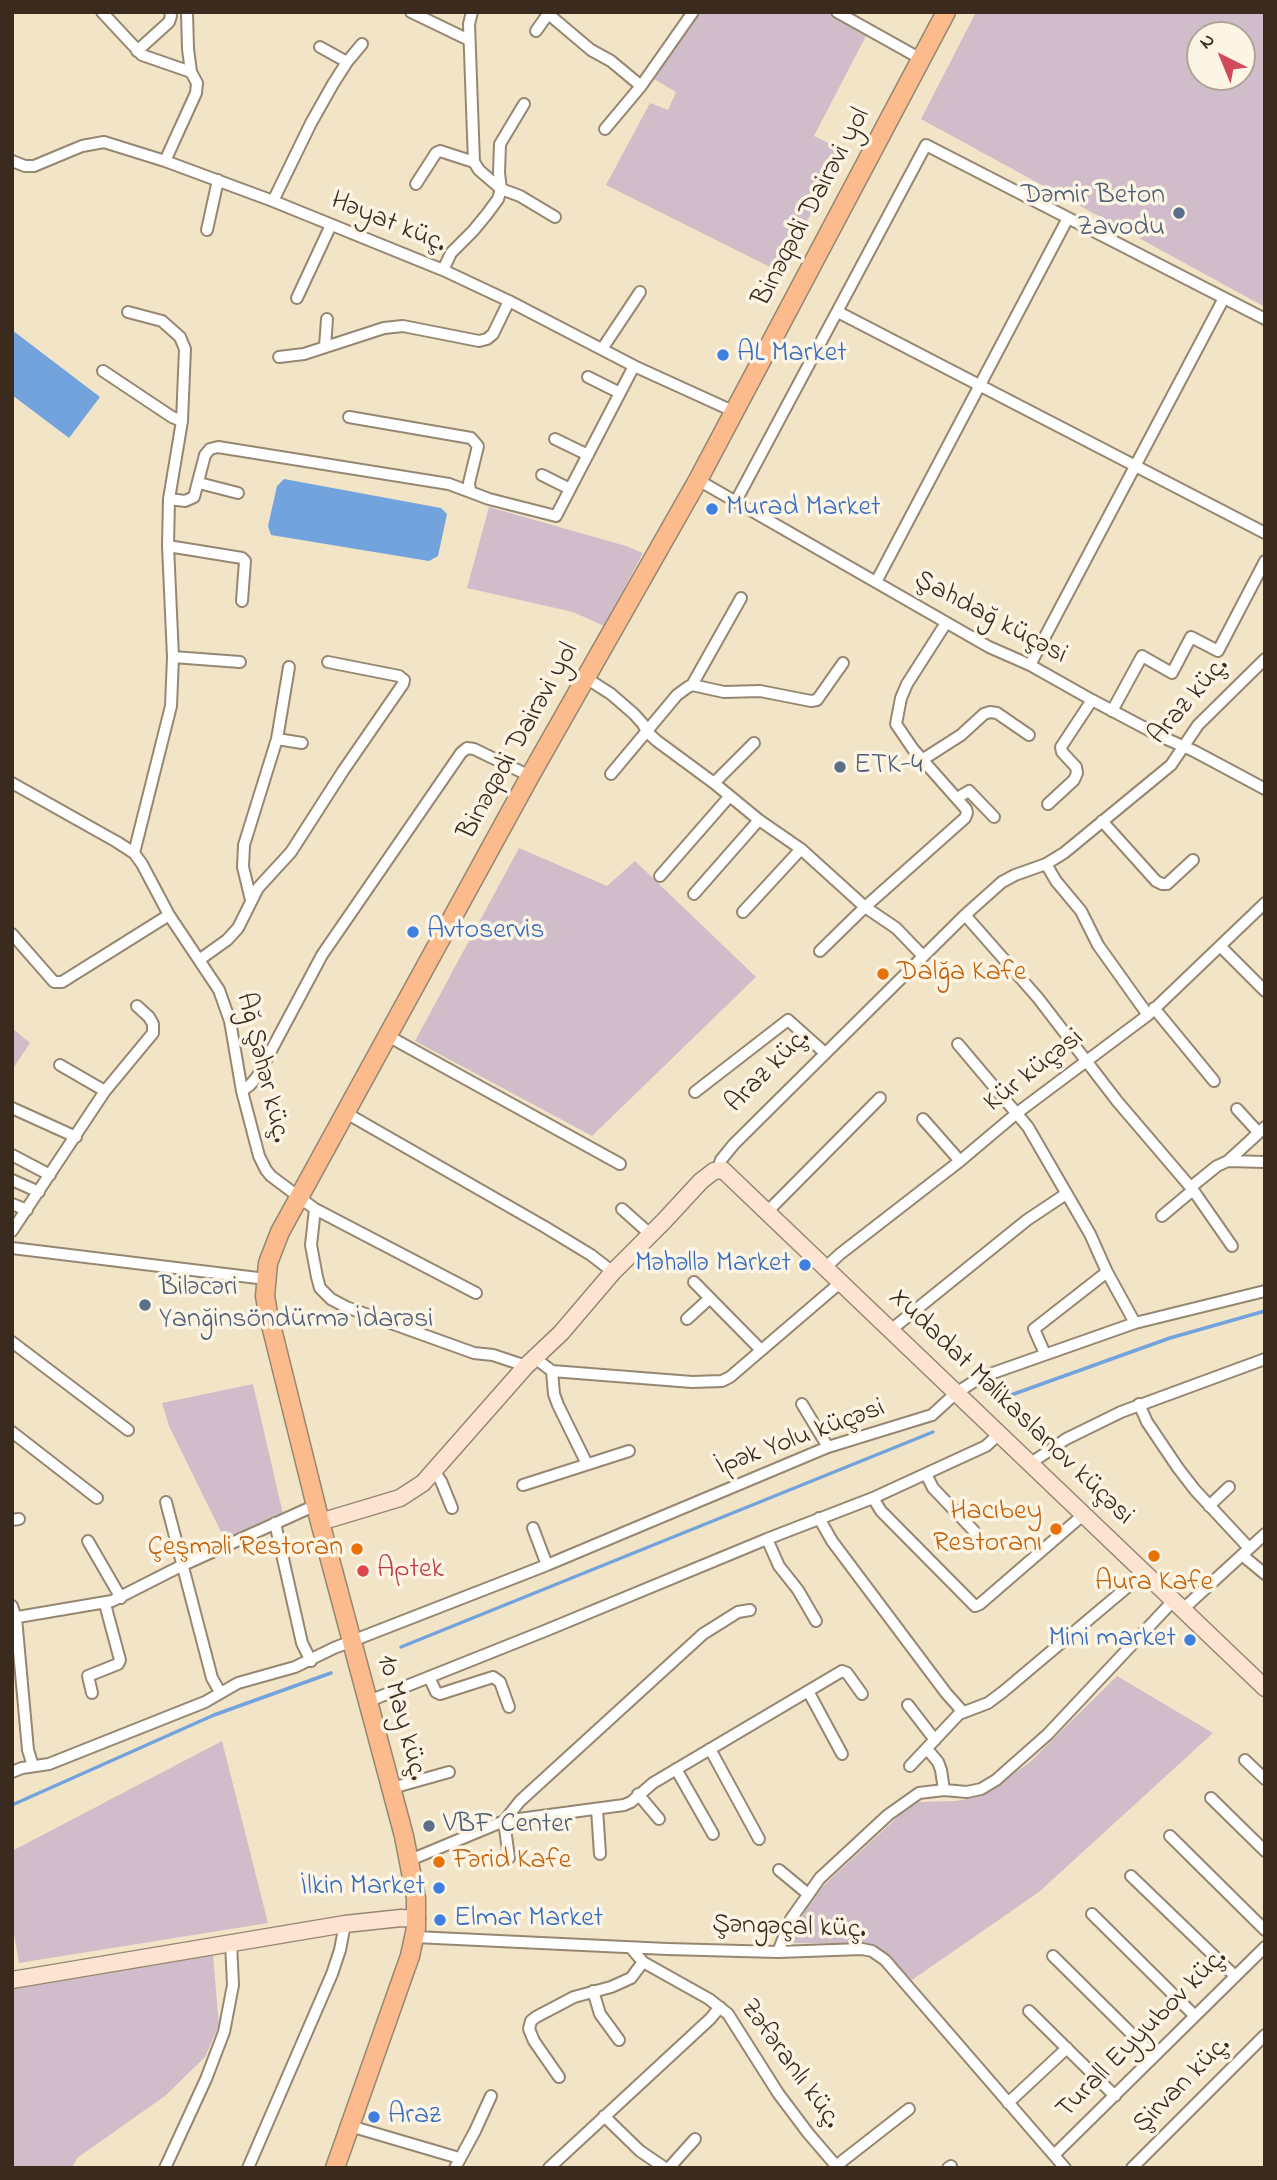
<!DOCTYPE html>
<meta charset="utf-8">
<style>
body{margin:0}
#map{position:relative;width:1277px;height:2180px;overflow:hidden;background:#f2e4c7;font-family:"Indie Flower",sans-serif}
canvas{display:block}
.frame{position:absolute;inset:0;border:14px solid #3b2a1e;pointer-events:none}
.north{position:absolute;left:1186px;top:21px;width:70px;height:70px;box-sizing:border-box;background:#fcf5e5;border:2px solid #afa495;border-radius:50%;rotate:317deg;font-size:19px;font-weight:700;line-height:28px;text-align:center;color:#3b2a1e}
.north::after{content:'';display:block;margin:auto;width:24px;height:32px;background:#d1495b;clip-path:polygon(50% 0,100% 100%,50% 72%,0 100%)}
</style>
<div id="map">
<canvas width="1277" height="2180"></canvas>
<div class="frame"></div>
<div class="north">N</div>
</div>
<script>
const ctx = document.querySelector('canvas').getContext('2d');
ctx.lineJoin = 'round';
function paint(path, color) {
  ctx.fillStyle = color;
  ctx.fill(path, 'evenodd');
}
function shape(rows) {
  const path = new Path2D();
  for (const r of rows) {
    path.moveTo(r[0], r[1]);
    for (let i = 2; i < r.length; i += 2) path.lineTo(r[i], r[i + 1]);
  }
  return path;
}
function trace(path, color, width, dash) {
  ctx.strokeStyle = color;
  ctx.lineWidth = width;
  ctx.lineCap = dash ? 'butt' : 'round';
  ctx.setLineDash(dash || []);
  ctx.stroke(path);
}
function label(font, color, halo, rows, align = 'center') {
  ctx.font = font + ' "Indie Flower",sans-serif';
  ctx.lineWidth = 7;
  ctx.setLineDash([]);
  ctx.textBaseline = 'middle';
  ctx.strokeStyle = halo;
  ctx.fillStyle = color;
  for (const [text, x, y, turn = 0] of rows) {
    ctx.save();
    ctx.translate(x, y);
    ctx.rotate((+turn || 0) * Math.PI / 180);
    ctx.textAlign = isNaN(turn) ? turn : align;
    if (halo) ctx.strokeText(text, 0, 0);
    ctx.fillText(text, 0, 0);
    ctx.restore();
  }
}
const industrial = shape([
 [698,12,825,12,866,36,814,136,844,151,780,272,606,185,650,103,668,110,676,92,654,79],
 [976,12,1265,12,1265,307,921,119],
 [1242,35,1242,77,1200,77,1200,35],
 [489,507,626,546,643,553,604,626,573,612,467,588],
 [519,848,607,886,635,861,756,977,592,1136,415,1041],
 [12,1028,30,1043,12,1070],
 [253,1384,283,1514,225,1540,169,1426,162,1403],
 [1117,1676,1213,1733,1039,1892,912,1980,877,1947,867,1944,789,1943,806,1909,825,1884,903,1812,919,1802,956,1801,982,1796,1029,1763],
 [222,1741,268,1923,19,1963,12,1922,12,1851],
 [213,1955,219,2025,205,2057,165,2096,77,2158,72,2168,12,2168,12,1988]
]);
const water = shape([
 [12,330,100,397,69,438,12,395],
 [284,479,441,508,447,514,438,556,429,561,271,535,268,526,277,486]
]);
const stream = shape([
 [1011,1395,1170,1338,1265,1311],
 [401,1647,933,1432],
 [12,1805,214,1715,331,1673]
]);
const street = shape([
 [102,12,142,55,191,72],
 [411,12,469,40],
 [546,12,591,50,611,61,641,86],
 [837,12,921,59],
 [536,31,548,14],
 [320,47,347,62],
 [137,51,169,22,171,16,170,12],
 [524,104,500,144,499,173,501,189,520,196,555,217],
 [605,129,641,86,693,12],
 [12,161,25,166,34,166,82,146,104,142,165,161,273,201,443,270,509,301,634,366,735,412],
 [165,161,196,93,197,83,191,72,188,49,187,12],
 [416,184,436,153,440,151,474,162],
 [273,201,311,123,333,84,347,62,362,44],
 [207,230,218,180],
 [443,270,451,253,473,231,487,214,498,199,501,189,479,170,474,162,469,24,472,12],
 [297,298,331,225],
 [128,312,162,321,180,337,185,349,182,421,169,499,168,546,173,657,171,706,134,853],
 [838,312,1265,533],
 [325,347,327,319],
 [602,349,640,292],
 [279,357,304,354,384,328,403,326,479,341,487,339,493,334,509,301],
 [103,371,172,417,182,421],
 [588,377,620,393],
 [349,417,471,438,478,446,469,483,470,491],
 [555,439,588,455],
 [542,475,570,489],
 [698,480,989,647,1030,665,1092,700,1162,737,1194,751,1265,789],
 [199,483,238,493],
 [169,499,185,501,194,497,205,455,210,449,218,447,449,484,489,499,556,516,634,366],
 [736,501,926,145,1265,319],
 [168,546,242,558,245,561,242,601],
 [876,582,1068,218],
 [173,657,240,662],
 [1030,665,1224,298],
 [586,678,611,694,634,714,643,724,647,732,657,741,714,783,759,820,801,849,865,907,896,928,923,956],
 [692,685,741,598],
 [1112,711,1142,656,1172,673,1191,637,1218,651,1265,561],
 [277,739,302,743],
 [922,760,961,735,984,714,990,712,997,713,1029,735],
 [611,774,677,695,688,687,692,685,724,692,760,691,811,701,817,700,843,663],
 [12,783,117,842,134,853,142,864,169,915,219,990,230,1021,242,1091,259,1156,266,1170,271,1176,315,1209,476,1293],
 [714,783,754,743],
 [957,798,969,791,994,817],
 [1048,804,1074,780,1077,773,1076,767,1062,752,1061,747,1092,700],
 [1102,821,1156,881,1162,884,1167,884,1193,860],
 [1046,864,1056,881,1081,911,1098,945,1148,1015],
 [660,876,729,797],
 [694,894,759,820],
 [251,900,243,867,244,845,277,739,289,667],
 [743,912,801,849],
 [965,915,1038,998,1117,1101,1193,1190,1232,1246],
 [12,934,54,982,62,982,169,915],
 [1221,947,1265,991],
 [820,951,865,907,965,818,967,813,966,809,913,749,896,724,901,698,907,684,946,623],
 [199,960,227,940,238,928,258,888,291,852,343,771,403,684,404,680,399,676,328,662],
 [1154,1008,1214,1081],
 [388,1036,620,1164],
 [958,1044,1028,1127,1090,1234,1107,1272,1135,1323],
 [60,1065,105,1091],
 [242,1091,250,1085,257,1077,322,955,461,753,467,748,474,749,530,776],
 [695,1092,788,1020,825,1053],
 [12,1108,76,1137],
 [1237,1109,1258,1132],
 [346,1113,545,1227,591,1255,613,1272],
 [923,1119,960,1161],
 [12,1155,50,1175],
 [1228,1161,1265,1127],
 [718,1169,721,1160,734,1144,965,915,1002,882,1015,875,1046,864,1064,853,1171,765,1198,725,1265,659],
 [12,1180,39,1192],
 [1191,1187,1217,1166,1228,1161,1265,1162],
 [12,1204,27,1210],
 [315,1209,311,1245,317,1277,320,1288,331,1299,346,1307,474,1353,493,1355,526,1366],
 [622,1209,650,1234],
 [768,1211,880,1098],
 [1162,1216,1193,1190],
 [12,1231,105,1091,153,1033,153,1024,149,1017,137,1006],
 [12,1248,266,1279],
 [825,1268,840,1254,960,1161,1017,1113,1148,1015,1265,903],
 [694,1282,761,1350],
 [687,1319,710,1298],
 [892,1329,1027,1220,1066,1194],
 [12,1342,128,1430],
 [1045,1354,1034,1329,1107,1272],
 [536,1359,552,1371,692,1382,722,1381,730,1377,841,1282],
 [552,1371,554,1394,558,1405,587,1464],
 [802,1404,828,1447],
 [1139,1404,1147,1422,1178,1468,1195,1490,1249,1548],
 [12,1432,97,1498],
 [1031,1463,1066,1439,1121,1412,1265,1359],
 [434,1471,441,1481,452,1508],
 [926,1474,933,1488,974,1531],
 [523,1485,629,1451],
 [873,1498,881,1511,975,1606,980,1604,1083,1515],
 [166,1502,212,1678,220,1692],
 [1209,1506,1229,1487],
 [819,1518,832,1541,946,1693,963,1712],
 [12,1520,19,1519],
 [275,1523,302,1643,311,1661],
 [533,1528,547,1565],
 [767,1539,779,1566,798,1590,816,1621],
 [88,1541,121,1598],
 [1242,1555,1265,1574],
 [12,1606,16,1618,28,1750,33,1766],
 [1182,1610,1265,1534],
 [12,1618,112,1601,181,1566,316,1505],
 [429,1677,436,1692,440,1694,493,1677,500,1682,509,1707],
 [808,1691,842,1754],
 [92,1693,88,1676,118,1664,120,1660,105,1604],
 [369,1701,547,1630,767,1539,873,1498,986,1446,999,1434],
 [908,1705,935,1740],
 [710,1749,759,1839],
 [927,1749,938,1762,941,1770,944,1790],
 [1245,1760,1265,1779],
 [910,1766,959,1714,988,1703,1004,1691,1144,1573],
 [676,1769,713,1834],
 [12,1772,22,1768,49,1764,205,1702,238,1683,295,1667,334,1648,547,1565,828,1447,932,1415,956,1393,975,1381,993,1373,1135,1323,1265,1291],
 [392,1788,449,1772],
 [638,1794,659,1819],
 [1211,1798,1265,1851],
 [597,1809,600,1854],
 [1170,1836,1265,1930],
 [509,1858,504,1821,624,1805,631,1802,653,1783,842,1671,847,1673,862,1694],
 [410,1860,504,1821,520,1801,703,1634,738,1612,750,1610],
 [779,1870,808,1894],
 [1131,1876,1235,1976],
 [1092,1914,1195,2016],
 [415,1937,667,1949,778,1952,862,1949,872,1951,885,1960,1065,2168],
 [631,1948,643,1962,709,1999,728,2014,778,2093,808,2133,838,2168],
 [778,1952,791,1919,820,1878,888,1815,919,1793,944,1790,967,1792,981,1789,996,1780,1048,1734,1173,1601],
 [1053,1956,1154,2056],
 [593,1991,600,2014,619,2040],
 [1029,2011,1115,2096],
 [559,2077,534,2041,529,2029,531,2021,536,2017,574,1997,611,1987,631,1978,643,1962],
 [1008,2103,1067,2048],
 [604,2116,640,2151,665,2168],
 [350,2126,459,2158],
 [1054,2155,1265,1947],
 [836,2166,909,2109],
 [165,2168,206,2079,224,2032,233,1985,231,1942],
 [248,2168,332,1974,340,1950,345,1924],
 [455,2168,475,2131,491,2096],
 [549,2168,710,2019,720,2007],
 [669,2168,695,2139],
 [948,2168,951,2166],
 [1132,2168,1265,2035]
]);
const secondary = shape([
 [320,1522,400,1498,423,1483,526,1366,561,1333,613,1272,664,1221,701,1181,714,1171,723,1170,1265,1688],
 [12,1980,345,1924,401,1918,417,1919]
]);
const primary = shape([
 [335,2168,410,1956,416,1928,416,1898,404,1836,320,1522,268,1313,265,1296,268,1263,280,1232,530,776,698,480,946,12]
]);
const markers = [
 [1179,213,7,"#5c6f8a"],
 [723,355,7,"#3f7fe0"],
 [712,509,7,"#3f7fe0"],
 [840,767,7,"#5c6f8a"],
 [413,932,7,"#3f7fe0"],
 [883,974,7,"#e8710a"],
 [805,1265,7,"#3f7fe0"],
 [145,1305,7,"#5c6f8a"],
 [1056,1529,7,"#e8710a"],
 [357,1549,7,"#e8710a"],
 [1154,1556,7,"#e8710a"],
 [363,1571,7,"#e0444e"],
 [1190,1640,7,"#3f7fe0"],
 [429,1826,7,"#5c6f8a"],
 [439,1862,7,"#e8710a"],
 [439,1888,7,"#3f7fe0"],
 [440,1920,7,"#3f7fe0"],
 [374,2117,7,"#3f7fe0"]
];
const serviceNames = [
 ["Dəmir Beton",1165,197,"right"],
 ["Zavodu",1165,229,"right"],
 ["ETK-4",854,767],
 ["Biləcəri",159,1289],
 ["Yanğinsöndürmə İdarəsi",159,1321],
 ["VBF Center",443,1826]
];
const streetNames = [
 ["Binəqədi Dairəvi yol",813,208,-62],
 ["Həyat küç.",388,224,22],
 ["Şahdağ küçəsi",990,619,28],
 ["Araz küç.",1190,702,-49],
 ["Binəqədi Dairəvi yol",520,742,-61],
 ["Ağ Şəhər küç.",261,1068,76],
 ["Araz küç.",769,1072,-45],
 ["Kür küçəsi",1035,1072,-38],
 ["Xudadat Məlikaslanov küçəsi",1010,1408,44],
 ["İpək Yolu küçəsi",801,1439,-20],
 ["10 May küç.",400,1718,75],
 ["Şəngəçal küç.",789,1929,2],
 ["Turall Eyyubov küç.",1143,2035,-45],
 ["Zəfəranlı küç.",789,2065,54],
 ["Şirvan küç.",1183,2086,-45]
];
const shopNames = [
 ["AL Market",737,355],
 ["Murad Market",726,509],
 ["Avtoservis",427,932],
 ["Məhəllə Market",791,1265,"right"],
 ["Mini market",1176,1640,"right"],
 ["İlkin Market",425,1888,"right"],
 ["Elmar Market",454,1920],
 ["Araz",388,2117]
];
const foodNames = [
 ["Dalğa Kafe",897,974],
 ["Hacıbey",1042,1513,"right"],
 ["Restoranı",1042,1545,"right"],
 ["Çeşməli Restoran",343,1549,"right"],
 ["Aura Kafe",1154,1584,"center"],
 ["Fərid Kafe",453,1862]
];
const healthNames = [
 ["Aptek",377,1571]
];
paint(industrial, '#d1bdc9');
paint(water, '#73a3dd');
trace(stream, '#73a3dd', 3.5);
trace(street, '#968772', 14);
trace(secondary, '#968772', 19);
trace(primary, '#968772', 21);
trace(street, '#fff', 10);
trace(secondary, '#fde4d1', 16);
trace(primary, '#fbbb8d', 18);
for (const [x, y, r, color] of markers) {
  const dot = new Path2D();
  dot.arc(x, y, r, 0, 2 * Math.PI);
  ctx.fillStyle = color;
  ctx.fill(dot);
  trace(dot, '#fcf5e5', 2.5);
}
label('28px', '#4e5e75', '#fcf5e5', serviceNames, 'left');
label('28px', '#3b2a1e', '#fcf5e5', streetNames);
label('28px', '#366cbe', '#fcf5e5', shopNames, 'left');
label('28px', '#c56008', '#fcf5e5', foodNames, 'left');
label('28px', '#be3a42', '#fcf5e5', healthNames, 'left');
</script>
